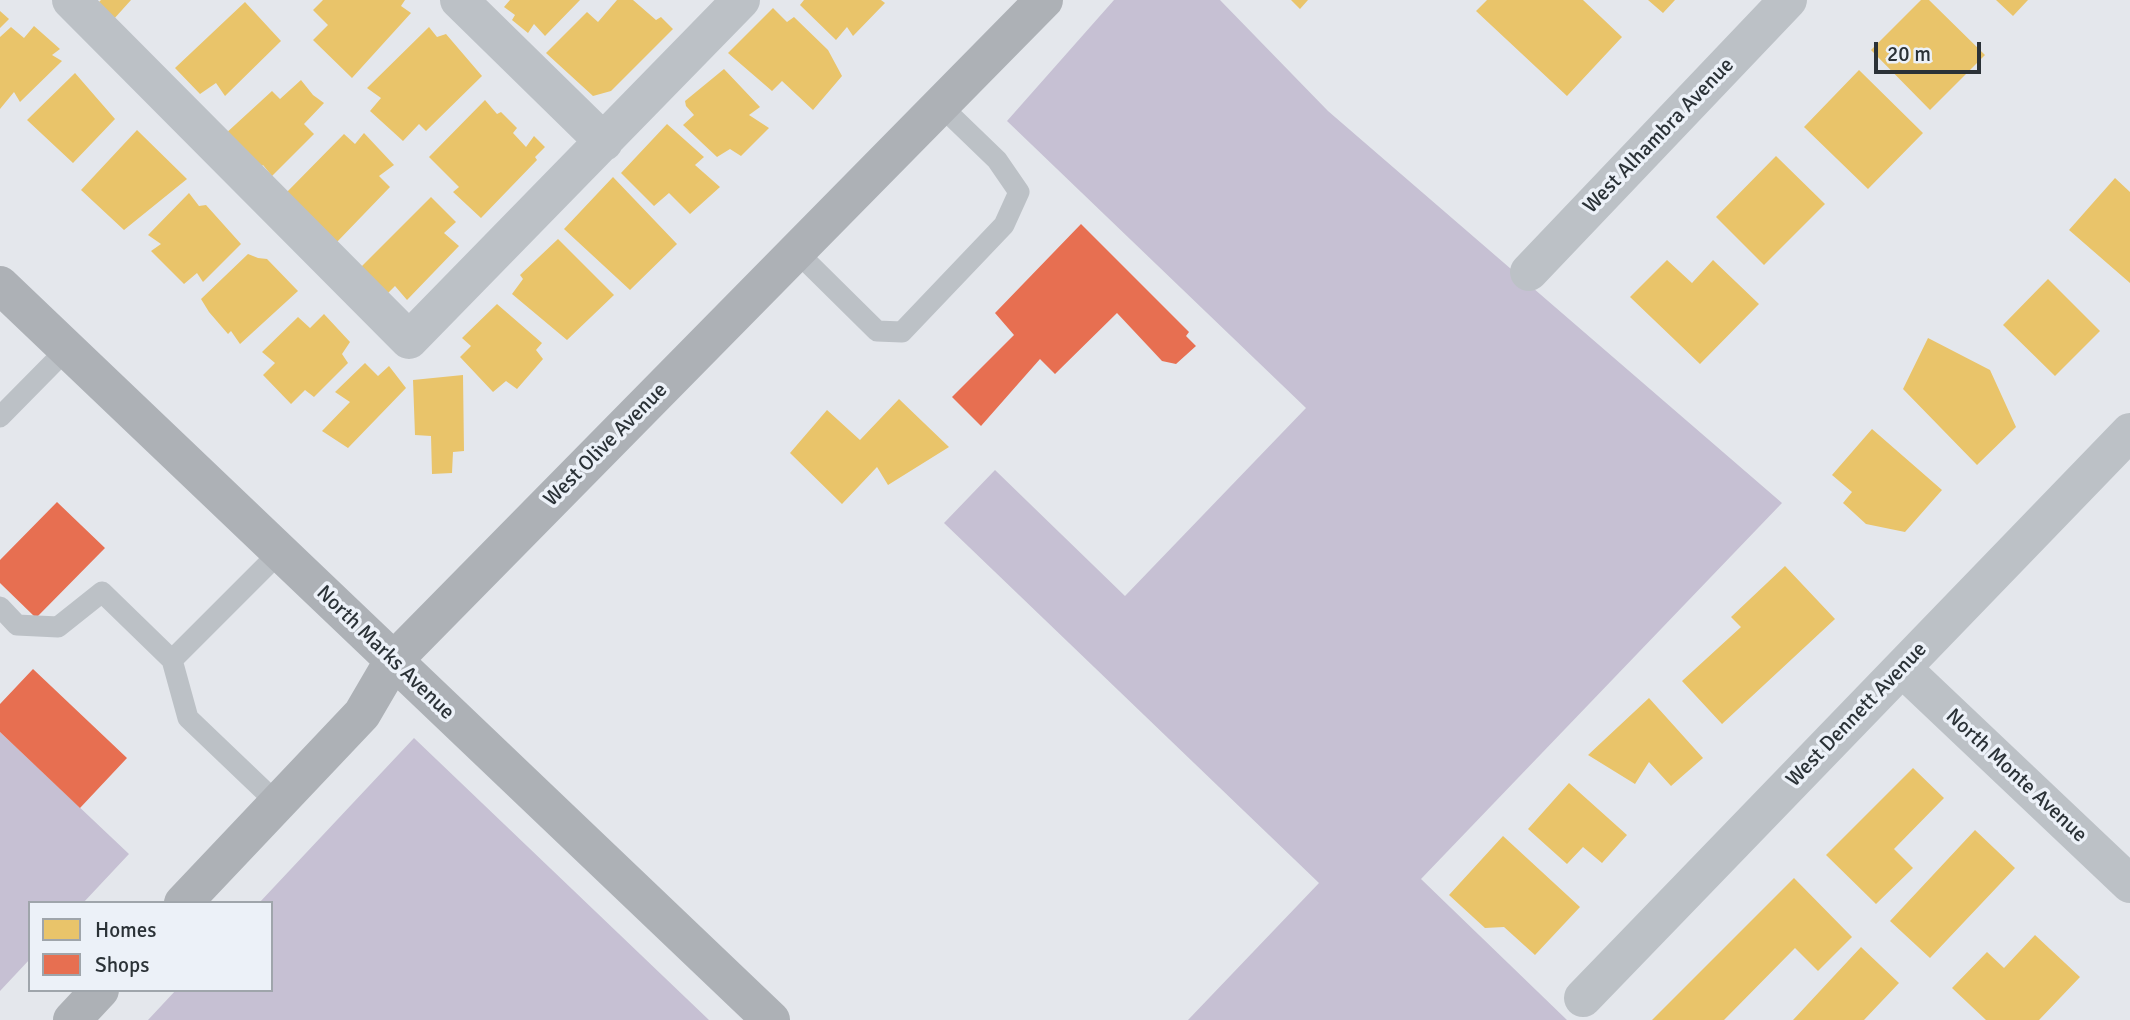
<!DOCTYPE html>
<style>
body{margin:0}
#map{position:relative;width:2130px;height:1020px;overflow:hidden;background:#e4e7ec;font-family:Signika,sans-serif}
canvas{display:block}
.legend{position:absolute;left:28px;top:901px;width:245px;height:91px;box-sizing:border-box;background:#ecf1f8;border:2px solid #9fa5ab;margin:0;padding:9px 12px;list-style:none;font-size:21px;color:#2b3237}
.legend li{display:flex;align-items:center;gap:14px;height:35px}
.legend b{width:35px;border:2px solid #9fa5ab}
.scale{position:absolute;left:1874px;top:42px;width:107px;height:32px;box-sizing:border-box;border:4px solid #2b3237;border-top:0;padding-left:9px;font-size:21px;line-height:24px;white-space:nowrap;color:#2b3237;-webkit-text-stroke:5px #ecf1f8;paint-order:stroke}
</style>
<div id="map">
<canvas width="2130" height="1020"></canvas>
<ul class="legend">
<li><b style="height:19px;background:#e9c46a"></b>Homes</li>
<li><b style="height:19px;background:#e76f51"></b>Shops</li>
</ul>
<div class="scale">20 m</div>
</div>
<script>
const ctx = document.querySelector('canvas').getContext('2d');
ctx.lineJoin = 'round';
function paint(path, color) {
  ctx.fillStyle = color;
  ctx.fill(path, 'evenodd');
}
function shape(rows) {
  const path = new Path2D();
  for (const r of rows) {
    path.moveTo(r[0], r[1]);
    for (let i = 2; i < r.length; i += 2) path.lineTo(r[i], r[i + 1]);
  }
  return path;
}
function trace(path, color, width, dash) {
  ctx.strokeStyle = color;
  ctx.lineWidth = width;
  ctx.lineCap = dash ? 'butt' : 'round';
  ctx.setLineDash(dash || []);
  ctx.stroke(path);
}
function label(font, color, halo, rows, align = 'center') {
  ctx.font = font + ' Signika,sans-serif';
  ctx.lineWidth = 7;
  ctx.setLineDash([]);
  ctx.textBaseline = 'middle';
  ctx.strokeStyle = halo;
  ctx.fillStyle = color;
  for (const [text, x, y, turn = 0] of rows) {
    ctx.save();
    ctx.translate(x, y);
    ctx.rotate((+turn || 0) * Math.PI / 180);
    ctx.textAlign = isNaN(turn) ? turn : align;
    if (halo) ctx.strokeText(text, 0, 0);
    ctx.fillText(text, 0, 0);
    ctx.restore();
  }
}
const green = shape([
 [1114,0,1220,0,1328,111,1782,503,1421,879,1567,1020,1188,1020,1319,883,944,523,995,470,1125,596,1306,408,1007,121],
 [0,732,129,854,83,903,30,903,30,959,0,991],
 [414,738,709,1020,148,1020,176,990,271,990,271,903,259,903]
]);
const homes = shape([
 [101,0,131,0,113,20,95,6],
 [323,0,405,0,401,6,411,13,352,78,313,40,328,25,313,10],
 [510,0,580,0,545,36,534,24,528,33,512,20,515,15,504,7],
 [617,0,633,0,656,20,661,17,673,29,611,91,593,96,546,53,587,12,598,22],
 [804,0,881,0,885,3,853,36,847,27,836,40,800,5],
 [1291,0,1308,0,1300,9],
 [1487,0,1583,0,1622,37,1567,96,1476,11],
 [1648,0,1675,0,1663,13],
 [1921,0,1929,0,1985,55,1930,110,1871,50],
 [1996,0,2028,0,2013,16],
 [245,2,281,41,225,96,216,83,200,94,175,68],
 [773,8,787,22,794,17,828,50,842,76,813,110,782,81,772,91,728,53],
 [0,11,9,19,0,28],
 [34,26,60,49,52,55,62,61,20,102,14,92,0,109,0,37,11,27,24,38],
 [429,27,437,37,446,34,482,76,426,131,419,124,403,141,370,111,381,98,367,88],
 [724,69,760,107,749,115,769,128,741,156,730,149,717,157,683,125,694,115,686,106,685,101],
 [1859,70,1923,133,1868,189,1804,127],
 [75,73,115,119,73,163,27,120],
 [301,80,313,95,324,103,304,124,314,134,272,176,263,165,254,172,224,135,272,91,280,99],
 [485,100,497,114,501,112,517,128,513,133,526,147,534,136,545,147,535,157,537,160,481,218,453,192,459,187,429,157],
 [667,124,704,157,695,165,720,187,690,214,669,193,654,206,621,173],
 [137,130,187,179,124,230,81,190],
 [364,133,394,165,379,176,390,187,336,243,286,193,344,134,355,144],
 [1776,156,1825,204,1764,265,1716,217],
 [613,177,677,244,630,290,564,229],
 [2115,178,2130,192,2130,283,2069,230],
 [189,193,199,206,206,205,241,244,203,282,197,273,184,284,151,251,161,244,148,235],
 [431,197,456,222,444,233,459,246,407,300,395,286,384,297,358,270],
 [558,239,614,295,567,340,512,294,523,279,520,275],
 [248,254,258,258,267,259,298,291,240,344,231,331,228,334,209,312,201,299],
 [1667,260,1692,283,1713,260,1759,304,1700,364,1630,297],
 [2048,279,2100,331,2055,376,2003,325],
 [497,304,542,343,536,350,543,359,517,389,506,381,493,392,460,357,471,346,462,338],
 [324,314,350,342,342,354,348,363,314,397,305,390,291,404,263,375,275,363,262,352,298,317,310,328],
 [1928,338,1990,370,2016,427,1977,465,1903,389],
 [365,363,378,376,389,366,406,388,348,448,322,431,350,402,335,392],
 [463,375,464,451,453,452,452,473,432,474,431,436,415,435,413,380],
 [899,399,949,447,888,485,877,467,842,504,790,453,827,410,860,440],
 [1872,429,1942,490,1905,532,1866,524,1843,503,1852,492,1832,475],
 [1785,566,1835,619,1722,724,1682,681,1741,627,1731,617],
 [1649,698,1703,758,1671,786,1649,762,1635,784,1588,755],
 [1913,768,1944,798,1894,849,1913,868,1876,904,1826,855],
 [1569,783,1627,835,1602,863,1583,847,1567,864,1528,829],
 [1975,830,2015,868,1930,958,1890,921],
 [1503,836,1580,907,1535,955,1504,927,1485,928,1449,895],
 [1794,878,1852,937,1818,971,1795,948,1724,1020,1652,1020],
 [2035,935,2080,977,2039,1020,1986,1020,1952,988,1987,952,2004,968],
 [1861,947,1899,983,1864,1020,1793,1020]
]);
const shops = shape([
 [1081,224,1189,332,1186,336,1196,346,1176,364,1162,361,1117,313,1055,374,1040,359,981,426,952,397,1014,335,995,313],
 [57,502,105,548,36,618,0,583,0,560],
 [33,669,127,758,80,808,0,732,0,704]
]);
const service = shape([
 [796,251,877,331,902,332,1004,225,1019,192,997,160,940,105],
 [0,417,67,349],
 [0,607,17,625,58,627,102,592,172,660,280,552],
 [172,660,188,718,277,803]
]);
const minor = shape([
 [71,0,409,340,741,0],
 [459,0,604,142],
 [1529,272,1788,0],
 [1902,668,2130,884],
 [1583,998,2130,432]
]);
const secondary = shape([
 [0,285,771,1020],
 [183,903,362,714,393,661,1044,0],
 [72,1020,100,990]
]);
const streetNames = [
 ["West Alhambra Avenue",1659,136,-46],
 ["West Olive Avenue",606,445,-45],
 ["North Marks Avenue",385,653,44],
 ["West Dennett Avenue",1857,715,-46],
 ["North Monte Avenue",2016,776,43]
];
paint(green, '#c6c0d3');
paint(homes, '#e9c46a');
paint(shops, '#e76f51');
trace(service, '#bcc1c6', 21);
trace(minor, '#bcc1c6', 38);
trace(secondary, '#adb1b6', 38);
label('21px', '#2b3237', '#ecf1f8', streetNames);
</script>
